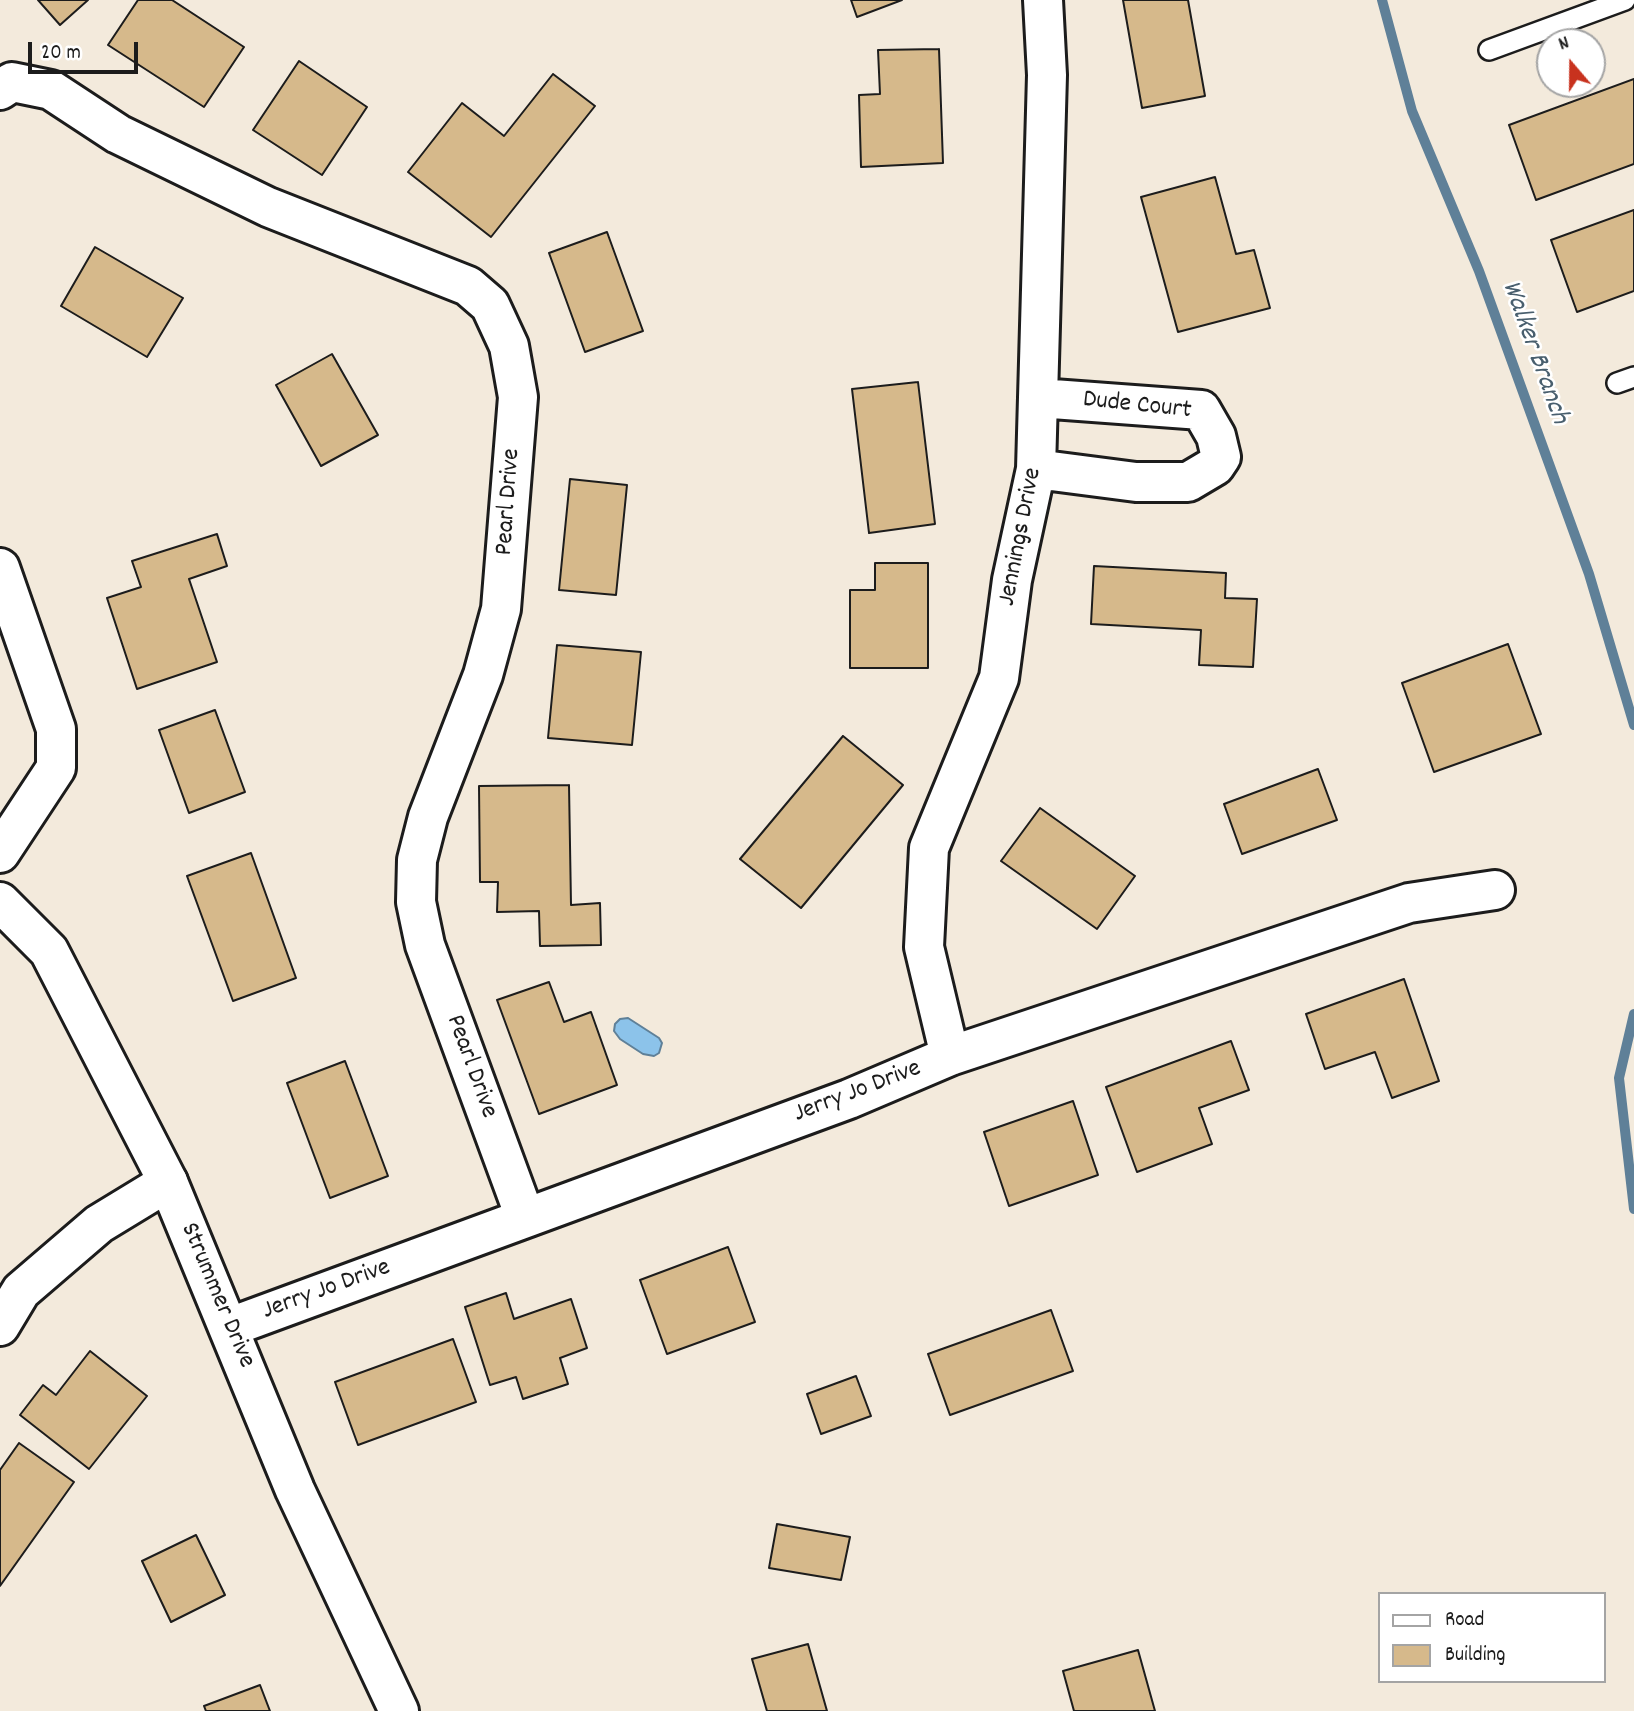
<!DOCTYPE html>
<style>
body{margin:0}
#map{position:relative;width:1634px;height:1711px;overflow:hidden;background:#f3eadc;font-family:Dekko,sans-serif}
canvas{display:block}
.legend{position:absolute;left:1378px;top:1592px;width:228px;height:91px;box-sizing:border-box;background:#fff;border:2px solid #a4a4a4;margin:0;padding:9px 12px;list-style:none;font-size:21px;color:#1c1c1c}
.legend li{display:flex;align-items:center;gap:14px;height:35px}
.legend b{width:35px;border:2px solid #a4a4a4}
.north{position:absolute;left:1536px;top:28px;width:70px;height:70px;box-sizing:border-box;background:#fff;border:2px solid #a4a4a4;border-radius:50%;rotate:340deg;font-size:19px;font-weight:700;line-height:28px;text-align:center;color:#1c1c1c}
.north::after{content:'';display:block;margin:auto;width:24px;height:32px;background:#c8321e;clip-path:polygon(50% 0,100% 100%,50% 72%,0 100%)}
.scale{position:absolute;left:28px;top:42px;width:110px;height:32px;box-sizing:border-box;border:4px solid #1c1c1c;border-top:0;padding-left:9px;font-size:21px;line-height:24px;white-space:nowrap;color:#1c1c1c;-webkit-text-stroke:5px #fff;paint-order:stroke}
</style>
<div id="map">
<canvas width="1634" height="1711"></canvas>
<ul class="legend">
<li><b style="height:9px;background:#fff"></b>Road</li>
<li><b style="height:19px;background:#d6b98b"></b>Building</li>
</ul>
<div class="north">N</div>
<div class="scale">20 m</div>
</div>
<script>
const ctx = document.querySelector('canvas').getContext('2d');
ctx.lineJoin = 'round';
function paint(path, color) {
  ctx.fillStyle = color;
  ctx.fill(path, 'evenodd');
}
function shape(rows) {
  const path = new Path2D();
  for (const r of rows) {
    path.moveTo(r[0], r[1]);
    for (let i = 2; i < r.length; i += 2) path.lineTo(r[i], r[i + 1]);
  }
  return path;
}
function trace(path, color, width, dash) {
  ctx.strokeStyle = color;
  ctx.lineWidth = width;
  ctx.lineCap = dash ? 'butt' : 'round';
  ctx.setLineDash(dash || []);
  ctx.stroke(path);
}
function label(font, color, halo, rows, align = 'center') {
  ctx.font = font + ' Dekko,sans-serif';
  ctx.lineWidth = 5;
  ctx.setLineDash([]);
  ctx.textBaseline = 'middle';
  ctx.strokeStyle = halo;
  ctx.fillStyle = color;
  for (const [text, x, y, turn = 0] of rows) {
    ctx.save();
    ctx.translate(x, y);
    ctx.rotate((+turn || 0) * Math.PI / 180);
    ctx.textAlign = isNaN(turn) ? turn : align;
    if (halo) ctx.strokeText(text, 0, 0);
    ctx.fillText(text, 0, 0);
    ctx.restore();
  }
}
const water = shape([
 [628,1018,659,1038,662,1043,659,1053,654,1056,643,1054,620,1039,614,1031,615,1024,620,1019,628,1018]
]);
const stream = shape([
 [1382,0,1412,111,1479,271,1589,574,1634,725],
 [1634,1014,1619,1078,1634,1209]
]);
const building = shape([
 [38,0,88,0,60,25,38,0],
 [138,0,172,0,244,47,204,107,108,45,138,0],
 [851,0,902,0,857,17,851,0],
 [1123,0,1188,0,1205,96,1142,108,1123,0],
 [939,49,943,163,861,167,859,95,880,94,878,50,939,49],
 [299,61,367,107,322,175,253,130,299,61],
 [553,74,595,106,491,237,408,172,462,103,504,136,553,74],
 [1634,79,1634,164,1536,200,1509,125,1634,79],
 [1215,177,1236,254,1254,250,1270,308,1178,332,1141,197,1215,177],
 [1634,210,1634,291,1577,312,1551,240,1634,210],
 [607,232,643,331,585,352,549,253,607,232],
 [95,247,183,298,147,357,61,306,95,247],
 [332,354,378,435,321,466,276,385,332,354],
 [918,382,935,524,869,533,852,389,918,382],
 [570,479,627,485,616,595,559,590,570,479],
 [217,534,227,566,189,579,217,662,137,689,107,598,141,587,132,561,217,534],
 [875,563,928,563,928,668,850,668,850,590,875,590,875,563],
 [1094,566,1226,573,1225,598,1257,599,1253,667,1199,665,1201,630,1091,624,1094,566],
 [1508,644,1541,734,1434,772,1402,683,1508,644],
 [557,645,641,652,632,745,548,738,557,645],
 [215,710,245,792,189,813,159,730,215,710],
 [843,736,903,785,801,908,740,859,843,736],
 [1318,769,1337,820,1242,854,1224,804,1318,769],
 [569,785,571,905,600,903,601,945,540,946,539,911,497,912,498,882,480,882,479,786,569,785],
 [1040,808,1135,876,1097,929,1001,861,1040,808],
 [251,853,296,978,233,1001,187,876,251,853],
 [1404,979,1439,1081,1392,1098,1375,1052,1325,1069,1306,1014,1404,979],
 [549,982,564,1022,591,1012,617,1085,539,1114,497,1000,549,982],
 [1231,1041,1249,1090,1199,1108,1212,1144,1137,1172,1106,1087,1231,1041],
 [345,1061,388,1176,330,1198,287,1083,345,1061],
 [1073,1101,1098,1175,1009,1206,984,1132,1073,1101],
 [728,1247,755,1322,667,1354,640,1280,728,1247],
 [506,1293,514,1319,571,1299,587,1348,560,1358,568,1384,523,1399,516,1377,490,1385,465,1307,506,1293],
 [1051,1310,1073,1371,950,1415,928,1354,1051,1310],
 [453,1339,476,1402,358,1445,335,1382,453,1339],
 [90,1351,147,1396,89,1469,20,1415,43,1385,56,1395,90,1351],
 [856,1376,871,1416,821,1434,807,1394,856,1376],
 [19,1443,74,1482,0,1586,0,1470,19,1443],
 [777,1524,850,1537,841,1580,769,1568,777,1524],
 [196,1535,225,1595,171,1622,142,1561,196,1535],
 [808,1644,827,1711,767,1711,752,1659,808,1644],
 [1138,1650,1155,1711,1074,1711,1063,1671,1138,1650],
 [260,1685,270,1711,206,1711,204,1706,260,1685]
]);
const service = shape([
 [1489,50,1625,0],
 [1617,383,1634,377]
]);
const minor = shape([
 [0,90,12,82,51,90,118,134,268,207,468,286,490,305,509,346,518,397,501,609,483,675,428,817,417,860,416,902,425,945,525,1217],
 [1036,469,1136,482,1188,482,1215,466,1221,457,1216,436,1201,410,1039,398],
 [0,568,56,729,56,768,0,853],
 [950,1056,924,947,929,848,999,678,1012,580,1036,469,1047,75,1043,0],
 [0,1326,21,1291,99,1224,168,1182],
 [230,1327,849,1099,950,1056,1409,903,1495,890]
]);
const secondary = shape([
 [0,902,49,951,168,1182,295,1490,399,1711]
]);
const streetNames = [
 ["Dude Court",1137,407,6],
 ["Pearl Drive",510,502,-86],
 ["Jennings Drive",1022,537,-79],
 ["Pearl Drive",470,1067,70],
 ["Jerry Jo Drive",858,1093,-21],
 ["Jerry Jo Drive",327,1291,-20],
 ["Strummer Drive",216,1296,67]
];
const waterNames = [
 ["Walker Branch",1533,353,70]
];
paint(water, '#8cc3ea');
trace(water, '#5f8098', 2);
trace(stream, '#5f8098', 10);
paint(building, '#d6b98b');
trace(building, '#1c1c1c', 2);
trace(service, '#1c1c1c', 24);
trace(minor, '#1c1c1c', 44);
trace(secondary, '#1c1c1c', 44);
trace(service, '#fff', 19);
trace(minor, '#fff', 38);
trace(secondary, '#fff', 38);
label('26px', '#1c1c1c', '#fff', streetNames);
label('italic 28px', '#495f6e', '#fff', waterNames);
</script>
